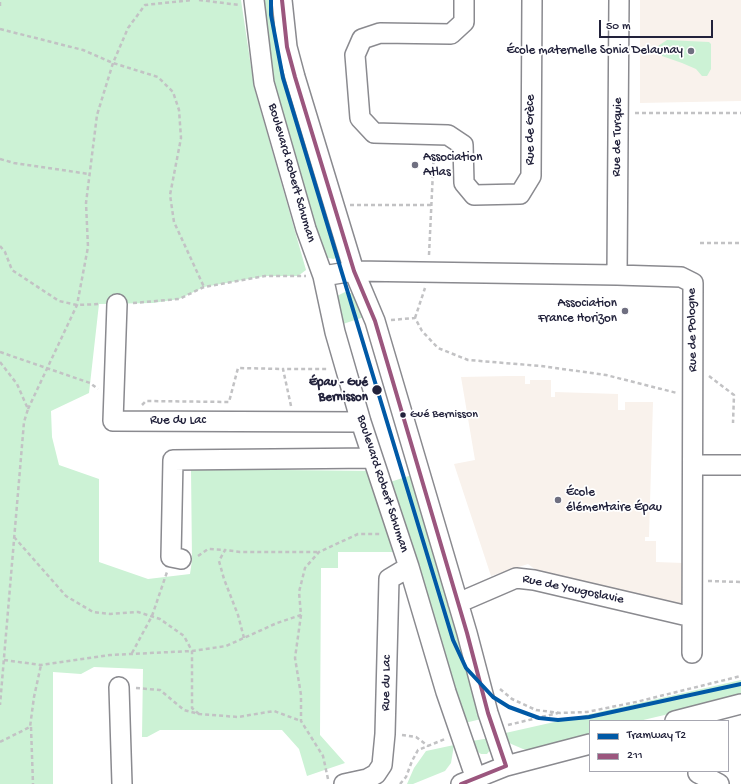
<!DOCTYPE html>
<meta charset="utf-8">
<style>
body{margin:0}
#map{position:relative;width:741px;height:784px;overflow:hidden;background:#fff;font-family:"Gochi Hand",sans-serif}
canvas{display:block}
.legend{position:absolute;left:589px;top:720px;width:140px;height:52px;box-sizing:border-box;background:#fff;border:1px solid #a7a7b1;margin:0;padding:5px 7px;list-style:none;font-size:12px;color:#22223b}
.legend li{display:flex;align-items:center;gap:8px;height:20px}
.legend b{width:20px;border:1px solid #a7a7b1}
.scale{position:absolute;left:599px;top:20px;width:114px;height:18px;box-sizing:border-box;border:2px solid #22223b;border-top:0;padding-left:5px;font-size:12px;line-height:14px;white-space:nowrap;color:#22223b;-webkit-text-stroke:3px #fff;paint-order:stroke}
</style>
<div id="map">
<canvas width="741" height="784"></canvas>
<ul class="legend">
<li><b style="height:5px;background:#0059a6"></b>Tramway T2</li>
<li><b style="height:5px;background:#9b567e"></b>211</li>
</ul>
<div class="scale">50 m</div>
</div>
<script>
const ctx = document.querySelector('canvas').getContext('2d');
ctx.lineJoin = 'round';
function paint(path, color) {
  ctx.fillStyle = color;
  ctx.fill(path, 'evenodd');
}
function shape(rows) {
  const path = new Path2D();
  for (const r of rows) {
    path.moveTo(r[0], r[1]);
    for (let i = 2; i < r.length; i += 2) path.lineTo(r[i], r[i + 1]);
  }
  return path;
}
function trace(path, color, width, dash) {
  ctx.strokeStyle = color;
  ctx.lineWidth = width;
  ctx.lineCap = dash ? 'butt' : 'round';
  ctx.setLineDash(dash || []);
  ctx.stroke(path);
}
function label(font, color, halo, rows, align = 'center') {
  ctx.font = font + ' "Gochi Hand",sans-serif';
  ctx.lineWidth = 3.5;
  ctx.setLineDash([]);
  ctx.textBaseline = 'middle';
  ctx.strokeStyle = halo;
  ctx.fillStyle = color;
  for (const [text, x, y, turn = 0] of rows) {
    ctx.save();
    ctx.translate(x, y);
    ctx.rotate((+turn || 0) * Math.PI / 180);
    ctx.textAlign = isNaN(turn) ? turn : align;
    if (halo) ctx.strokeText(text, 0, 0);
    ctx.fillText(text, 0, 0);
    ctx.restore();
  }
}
const built = shape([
 [640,0,741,0,741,101,640,103],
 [509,376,525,376,525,384,530,384,530,380,551,380,551,397,555,397,555,392,618,394,618,410,625,410,625,402,653,402,649,537,645,537,645,541,656,541,656,562,684,563,684,607,540,573,528,564,491,576,454,464,475,460,461,377]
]);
const green = shape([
 [0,0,241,0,254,87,306,270,298,276,265,276,204,287,179,299,153,303,99,304,89,393,51,411,52,437,59,465,99,479,99,562,148,579,190,574,192,560,191,469,375,471,398,552,338,552,338,568,321,568,320,735,345,763,307,776,299,749,282,730,160,730,147,737,142,737,143,669,94,667,81,674,53,672,53,784,0,784],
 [259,0,278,0,340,254,334,259,323,257,287,144,264,42],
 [667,40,709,42,711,44,711,69,707,76,702,76,696,69,682,63,662,56,658,46],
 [345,292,356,294,364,317,340,325,335,303,337,296],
 [412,475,485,718,465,723,387,483],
 [741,680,741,697,639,721,590,721,590,734,534,750,523,749,509,743,501,734],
 [490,738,491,749,487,754,481,754,475,750,472,741],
 [454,745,451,763,445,771,413,784,407,784,414,768,426,751]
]);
const path = shape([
 [199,0,239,5],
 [0,6,0,0],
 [0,29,83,50,113,63,158,77,173,92,179,110,181,138,170,195,174,222,204,287],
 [635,113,741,113],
 [0,159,14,163,89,174],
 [350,205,431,205],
 [700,243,741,243],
 [0,246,5,252,12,270,59,301,77,305,100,304],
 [429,255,434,150],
 [133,303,179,299,204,287,265,276,306,276],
 [415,318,425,288],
 [391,320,415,318,422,331,438,348,468,360,541,366,606,375,677,393],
 [0,352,90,383,98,389],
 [0,362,17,384,28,409,24,422,0,705],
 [709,376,734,395,733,423],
 [142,405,146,401,229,402,238,368,283,369],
 [291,406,283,369,328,369],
 [28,409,77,305,88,247,86,203,97,115,113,63,128,28,145,5,192,0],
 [14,537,66,596,93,612,110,614,138,612,160,619,184,636,192,651,192,708,199,714],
 [198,556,208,549,225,550],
 [708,581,741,582],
 [244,638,238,615,224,579,219,561,225,550,240,552,318,552],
 [132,653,152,616,167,572],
 [4,660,41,665,110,655,192,651,226,646,277,623,301,615],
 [136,688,160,690,184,710,199,714,238,717,274,711,301,721],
 [500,689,512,699,536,710,560,713,587,712,636,702,741,676],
 [508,725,558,713],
 [31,727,33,784],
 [402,735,416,737,428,746],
 [0,742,30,727,34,697,41,665],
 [328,779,323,756,301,721,301,695,295,658,301,615,299,592,305,568,319,552,358,534,381,534],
 [400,784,406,777,412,761,418,750,445,739]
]);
const minor = shape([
 [254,0,264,83,306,229,323,276,335,332,361,422,409,567,446,692,476,779],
 [282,0,287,47,295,77,354,271,375,321,467,633,488,713,506,766],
 [464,0,464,22,451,34,380,33,362,39,355,55,360,118,374,133,448,135,463,145,464,183,474,195,520,194,531,176,532,0],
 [617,275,619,0],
 [323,276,354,271,617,275,681,277,693,283,692,653],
 [117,304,113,421,361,422],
 [693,465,741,465],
 [181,559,171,557,173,460,373,458],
 [458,603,516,578,534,580,692,617],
 [119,687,122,784],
 [675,721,741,704],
 [698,773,719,784],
 [344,784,367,779,376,774,382,765,385,734,389,579,409,567],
 [461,784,506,766,590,744]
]);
const bus1 = shape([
 [282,0,287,47,295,77,354,271,375,321,467,633,488,713,506,766,461,784]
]);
const tram1 = shape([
 [271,0,271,15,283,78,453,640,466,668,493,697,509,707,539,718,558,720,589,717,741,684]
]);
const markers = [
 [691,51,4,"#6f6f80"],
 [415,165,4,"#6f6f80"],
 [625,311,4,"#6f6f80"],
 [377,390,5.5,"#22223b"],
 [403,415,3.5,"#22223b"],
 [558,500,4,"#6f6f80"]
];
const busNames = [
 ["Gué Bernisson",410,415]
];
const poiNames = [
 ["École maternelle Sonia Delaunay",683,51],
 ["Association",423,158,"left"],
 ["Atlas",423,173,"left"],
 ["Association",617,304],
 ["France Horizon",617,319],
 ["École",566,493,"left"],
 ["élémentaire Épau",566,508,"left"]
];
const streetNames = [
 ["Rue de Grèce",531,130,-90],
 ["Rue de Turquie",618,137,-89],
 ["Boulevard Robert Schuman",291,173,74],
 ["Rue de Pologne",693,330,-91],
 ["Rue du Lac",178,421],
 ["Boulevard Robert Schuman",382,484,72],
 ["Rue de Yougoslavie",573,590,12],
 ["Rue du Lac",387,683,-89]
];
const stopNames = [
 ["Épau - Gué",368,383],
 ["Bernisson",368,398]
];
paint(built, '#f9f2ec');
paint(green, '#ccf2d5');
trace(minor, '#8a8a8f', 22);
trace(path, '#c2c2c4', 2.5, [4, 3]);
trace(minor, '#fff', 19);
trace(bus1, '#9b567e', 4);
trace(tram1, '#0059a6', 4);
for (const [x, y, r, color] of markers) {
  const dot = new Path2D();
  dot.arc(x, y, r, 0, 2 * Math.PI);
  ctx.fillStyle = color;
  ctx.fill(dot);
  trace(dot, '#fff', 1.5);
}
label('12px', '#22223b', '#fff', busNames, 'left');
label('13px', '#22223b', '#fff', poiNames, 'right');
label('13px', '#22223b', '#fff', streetNames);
label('bold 13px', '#22223b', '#fff', stopNames, 'right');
</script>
